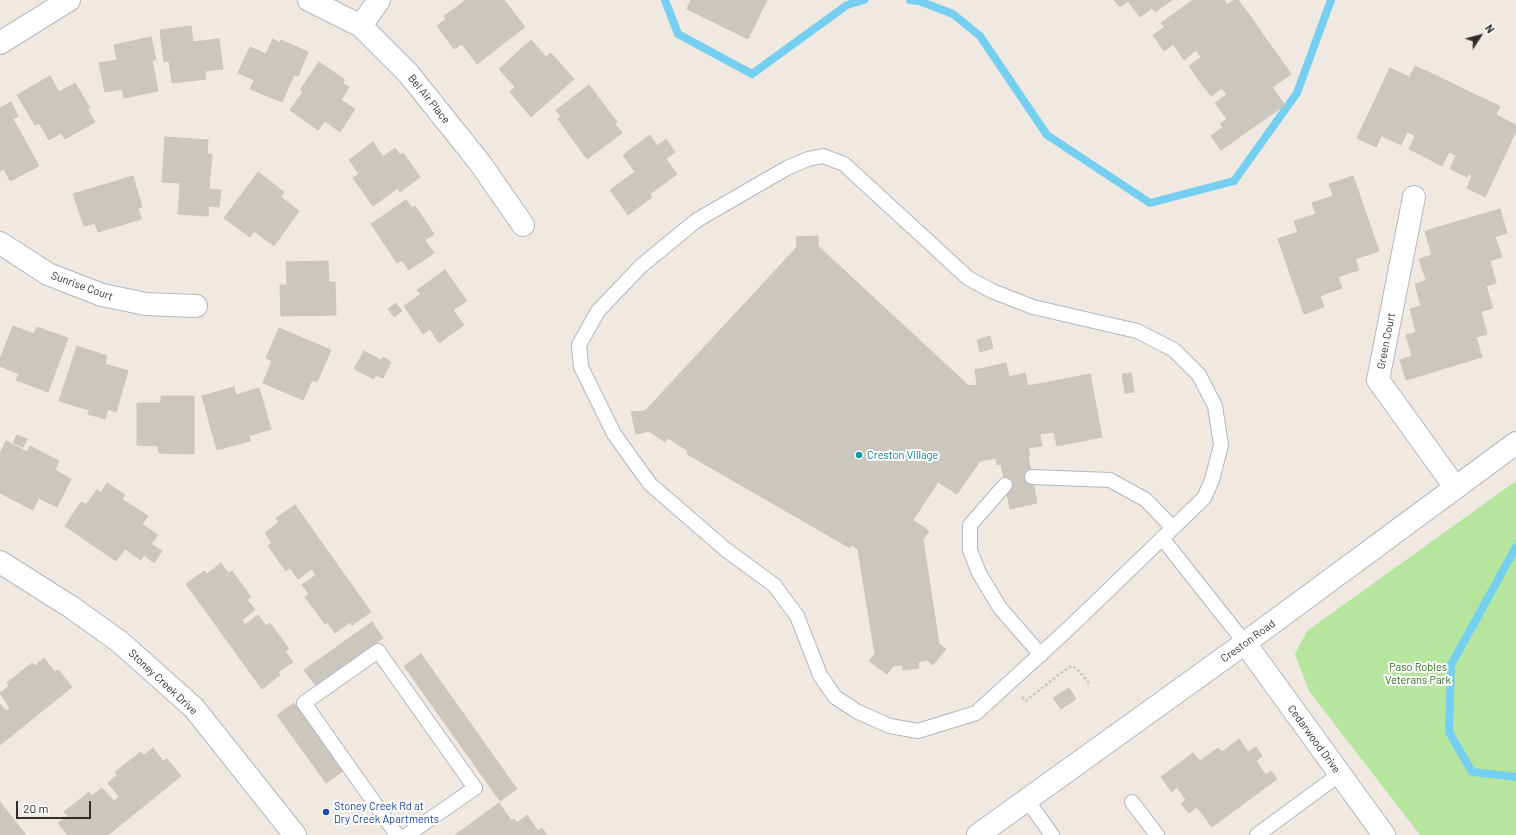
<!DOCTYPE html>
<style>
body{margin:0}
#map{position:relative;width:1516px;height:835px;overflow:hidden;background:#efe9e1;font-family:Barlow,sans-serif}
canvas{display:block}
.north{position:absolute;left:1460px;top:16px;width:40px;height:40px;-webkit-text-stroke:3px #fff;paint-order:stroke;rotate:54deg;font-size:11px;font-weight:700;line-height:16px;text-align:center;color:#2e2e2e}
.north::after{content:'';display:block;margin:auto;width:14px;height:18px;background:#2e2e2e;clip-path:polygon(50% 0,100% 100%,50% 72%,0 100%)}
.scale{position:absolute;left:16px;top:801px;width:75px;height:18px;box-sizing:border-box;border:2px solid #2e2e2e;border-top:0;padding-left:5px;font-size:12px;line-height:14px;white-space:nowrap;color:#2e2e2e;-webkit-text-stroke:3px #fff;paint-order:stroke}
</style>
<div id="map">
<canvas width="1516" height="835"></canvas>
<div class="north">N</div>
<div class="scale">20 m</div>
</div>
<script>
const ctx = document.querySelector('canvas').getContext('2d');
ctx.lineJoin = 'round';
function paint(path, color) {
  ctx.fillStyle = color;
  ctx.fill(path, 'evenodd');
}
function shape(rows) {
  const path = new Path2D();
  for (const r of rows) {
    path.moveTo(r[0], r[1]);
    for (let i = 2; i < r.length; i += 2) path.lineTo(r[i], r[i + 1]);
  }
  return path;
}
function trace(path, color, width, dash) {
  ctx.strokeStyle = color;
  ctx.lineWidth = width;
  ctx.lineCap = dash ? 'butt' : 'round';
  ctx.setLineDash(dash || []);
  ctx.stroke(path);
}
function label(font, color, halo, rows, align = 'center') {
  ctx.font = font + ' Barlow,sans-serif';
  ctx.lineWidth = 4;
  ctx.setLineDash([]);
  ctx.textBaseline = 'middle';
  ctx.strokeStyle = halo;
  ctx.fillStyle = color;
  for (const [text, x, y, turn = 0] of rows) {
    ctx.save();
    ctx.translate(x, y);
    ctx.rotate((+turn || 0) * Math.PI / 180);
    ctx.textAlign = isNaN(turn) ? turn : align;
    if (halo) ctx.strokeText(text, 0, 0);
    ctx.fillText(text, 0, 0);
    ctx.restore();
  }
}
const green = shape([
 [1516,481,1516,835,1420,835,1309,691,1295,654,1307,631]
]);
const stream = shape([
 [665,0,678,34,752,74,847,5,864,0],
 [910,0,919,1,953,14,980,36,1047,135,1150,203,1234,181,1297,93,1331,0],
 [1516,547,1451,665,1449,732,1472,772,1516,777]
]);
const building = shape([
 [466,0,504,0,525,27,477,64,462,44,454,49,437,26,446,19,444,16,466,0],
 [691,0,767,0,748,39,687,9,691,0],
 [1114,0,1130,0,1120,7,1114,0],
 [1130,0,1172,0,1155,12,1152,8,1140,17,1128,1,1130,0],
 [1193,0,1224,0,1227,5,1164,51,1153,35,1165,27,1161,23,1193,0],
 [1234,0,1238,0,1253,20,1201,57,1196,50,1184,60,1173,44,1234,0],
 [1253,20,1264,36,1200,82,1189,66,1253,20],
 [191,26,193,42,219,39,223,69,205,71,206,79,172,83,169,61,164,62,160,30,191,26],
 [1264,36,1279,57,1227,95,1222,88,1211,96,1200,82,1264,36],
 [151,37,156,60,152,60,158,91,124,98,122,89,105,92,99,63,117,60,114,45,151,37],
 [273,39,280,43,281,40,308,52,298,76,294,75,282,102,250,89,254,80,238,73,250,47,266,54,273,39],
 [531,40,546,57,551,53,574,79,531,117,510,92,515,87,499,69,531,40],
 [1279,57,1291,74,1227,119,1215,103,1279,57],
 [319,62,345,80,342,83,349,87,341,100,355,109,340,132,325,121,318,130,290,110,303,92,300,90,319,62],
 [1415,66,1439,77,1412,134,1407,132,1401,145,1382,136,1415,66],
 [1390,68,1409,77,1376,147,1357,138,1390,68],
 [50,76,59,92,75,83,90,108,87,109,95,122,65,139,61,133,49,140,39,123,35,125,17,95,50,76],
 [1439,77,1459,87,1425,157,1409,149,1415,136,1412,134,1439,77],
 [589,85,617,122,615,124,622,133,587,159,558,119,561,117,556,110,589,85],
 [1272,87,1285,105,1221,150,1211,136,1223,127,1220,124,1272,87],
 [1459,87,1480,97,1453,154,1449,152,1442,166,1425,157,1459,87],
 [1480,97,1500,106,1467,177,1450,169,1456,155,1453,154,1480,97],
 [11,102,18,116,13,119,39,166,10,181,4,169,0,171,0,108,11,102],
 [1496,115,1516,125,1516,131,1485,197,1467,188,1472,176,1469,174,1496,115],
 [650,135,657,146,666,139,675,152,666,159,677,174,650,194,652,197,628,215,610,190,635,172,623,155,650,135],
 [165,137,208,140,207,154,212,154,209,189,221,190,219,207,209,206,208,216,178,214,180,183,162,182,165,137],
 [373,142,383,157,395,148,400,155,403,153,420,177,400,192,398,188,373,206,353,178,359,174,349,160,373,142],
 [258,172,284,192,281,197,299,211,274,246,254,231,250,237,224,218,258,172],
 [133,176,142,207,138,208,141,219,98,232,95,223,84,226,73,194,133,176],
 [1353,176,1379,251,1355,259,1329,184,1353,176],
 [1333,196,1359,270,1338,277,1312,203,1333,196],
 [406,200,412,208,415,206,434,234,425,240,434,253,409,270,402,260,397,263,371,224,406,200],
 [1500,209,1507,233,1432,256,1425,231,1500,209],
 [1316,214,1342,288,1320,296,1294,221,1316,214],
 [1298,232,1324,307,1304,314,1278,239,1298,232],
 [818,236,818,246,969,386,977,385,975,370,1006,363,1009,377,1025,373,1028,386,1090,374,1102,437,1057,446,1054,432,1040,434,1042,446,1028,448,1030,456,1028,456,1037,503,1010,509,1001,464,997,465,996,458,980,461,957,494,938,482,913,520,929,531,923,540,939,644,946,649,933,665,927,660,918,662,919,668,903,670,902,665,893,666,887,674,869,661,875,654,858,550,852,545,850,548,687,454,688,451,668,438,665,442,649,431,636,434,631,412,645,411,797,247,796,237,818,236],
 [1495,236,1502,257,1426,280,1419,259,1495,236],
 [328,261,329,282,335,282,336,315,281,316,280,285,287,285,286,262,328,261],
 [1490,261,1496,283,1421,306,1415,284,1490,261],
 [445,270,467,301,453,310,464,325,439,343,430,329,423,334,404,306,421,294,417,290,445,270],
 [1486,286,1493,308,1416,332,1410,309,1486,286],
 [396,303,402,311,394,317,388,309,396,303],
 [1481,312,1487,334,1412,356,1406,335,1481,312],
 [13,326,34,334,37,327,68,338,48,392,16,380,19,374,0,366,0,359,13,326],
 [279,328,331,350,317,382,312,380,303,400,263,383,272,361,266,358,279,328],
 [990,336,993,348,980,352,977,340,990,336],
 [1476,337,1482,357,1406,380,1400,360,1476,337],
 [77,346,107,356,105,364,128,371,116,412,108,409,105,419,88,414,89,410,59,401,77,346],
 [364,351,381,360,383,357,391,362,383,378,376,375,374,379,354,369,364,351],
 [1131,373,1134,392,1125,393,1122,374,1131,373],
 [234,387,236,395,259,388,271,429,249,436,250,441,217,450,202,396,234,387],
 [161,396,194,396,194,454,159,453,158,446,137,445,137,403,161,403,161,396],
 [17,435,27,439,23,447,13,443,17,435],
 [6,441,27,452,30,446,59,461,55,470,71,479,57,507,39,498,33,510,0,493,0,453,6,441],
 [107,483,125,495,122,499,148,516,142,524,158,535,151,544,162,551,154,563,144,555,141,560,125,549,116,561,65,526,81,502,86,505,97,490,101,493,107,483],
 [295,505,371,612,352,625,350,622,335,633,327,622,325,624,305,597,309,594,302,585,316,575,312,569,298,579,290,568,286,571,268,546,272,543,265,533,279,522,276,518,295,505],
 [221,563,228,573,232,571,251,597,247,600,255,610,242,620,245,625,258,615,266,626,270,623,289,649,285,651,293,662,278,672,280,675,262,689,186,584,204,571,207,574,221,563],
 [372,622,383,638,316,686,304,670,372,622],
 [421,654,517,789,500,801,404,666,421,654],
 [44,658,55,672,58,670,72,687,0,745,0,704,6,711,10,708,0,693,9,686,7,683,32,663,35,666,44,658],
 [1069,688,1076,699,1061,709,1053,698,1069,688],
 [294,703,343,771,326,783,277,715,294,703],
 [1239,739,1248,752,1256,747,1262,756,1256,761,1266,775,1271,771,1277,779,1212,827,1197,807,1189,813,1181,804,1186,800,1177,787,1172,792,1161,777,1193,753,1200,761,1218,748,1222,752,1239,739],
 [153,748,163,761,167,759,181,776,108,835,68,835,58,823,68,816,64,812,89,792,92,796,102,788,114,801,119,797,108,783,117,775,115,772,141,752,144,755,153,748],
 [0,802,26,835,0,835,0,802],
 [499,803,511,820,491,835,455,835,499,803],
 [527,815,538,831,542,828,547,835,492,835,514,819,517,823,527,815]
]);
const path = shape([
 [1022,697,1026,701,1062,672,1072,666,1077,669,1089,683]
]);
const lane = shape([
 [823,156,844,164,968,278,992,291,1033,307,1137,331,1174,350,1199,375,1215,406,1221,445,1212,480,1204,498,1066,631,976,713,918,731,890,726,858,712,835,697,820,675,797,616,774,585,725,549,650,484,614,434,581,367,579,345,598,311,641,266,697,220,787,168,808,159,823,156],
 [1032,477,1110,480,1146,500,1173,528],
 [1005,485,970,525,970,550,979,573,1000,608,1041,655],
 [1162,538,1245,643],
 [1027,800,1052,835],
 [1132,802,1157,835],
 [397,835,304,703,378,651,475,788,407,835],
 [1257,835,1340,774]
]);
const street = shape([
 [309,0,361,26,408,73,480,163,523,225],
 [361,26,379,0],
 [0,43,69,0],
 [1414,197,1378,380,1455,487],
 [0,243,48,274,102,295,146,304,196,306],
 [1245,643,1384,835]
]);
const secondary = shape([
 [0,562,71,607,120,642,194,708,295,835],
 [978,835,1245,643,1516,443]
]);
const markers = [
 [859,455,4,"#0f9aa8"],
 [326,812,4,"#1a4fb4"]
];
const streetNames = [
 ["Bel Air Place",429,99,51],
 ["Sunrise Court",82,286,20],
 ["Green Court",1386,341,-79],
 ["Creston Road",1248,641,-36],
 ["Stoney Creek Drive",163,682,43],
 ["Cedarwood Drive",1314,739,54]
];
const cultureNames = [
 ["Creston Village",867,455]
];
const parkNames = [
 ["Paso Robles",1418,667],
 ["Veterans Park",1418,680]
];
const transitNames = [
 ["Stoney Creek Rd at",334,806],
 ["Dry Creek Apartments",334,819]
];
paint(green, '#b6e59e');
trace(stream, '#75cff0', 8);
paint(building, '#cbc7bf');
trace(building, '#cbc5ba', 1);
trace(lane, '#b4b7c1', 16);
trace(street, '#b4b7c1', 24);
trace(secondary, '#b4b7c1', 24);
trace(path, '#c9c9c9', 2.5, [3, 2]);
trace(lane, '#fff', 14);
trace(street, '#fff', 22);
trace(secondary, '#fff', 22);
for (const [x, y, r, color] of markers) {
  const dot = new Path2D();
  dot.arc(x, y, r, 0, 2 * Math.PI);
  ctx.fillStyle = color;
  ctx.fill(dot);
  trace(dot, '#fff', 1.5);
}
label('11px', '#2e2e2e', '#fff', streetNames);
label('11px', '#0d838f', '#fff', cultureNames, 'left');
label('11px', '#2c6e1b', '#fff', parkNames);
label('11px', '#164399', '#fff', transitNames, 'left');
</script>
